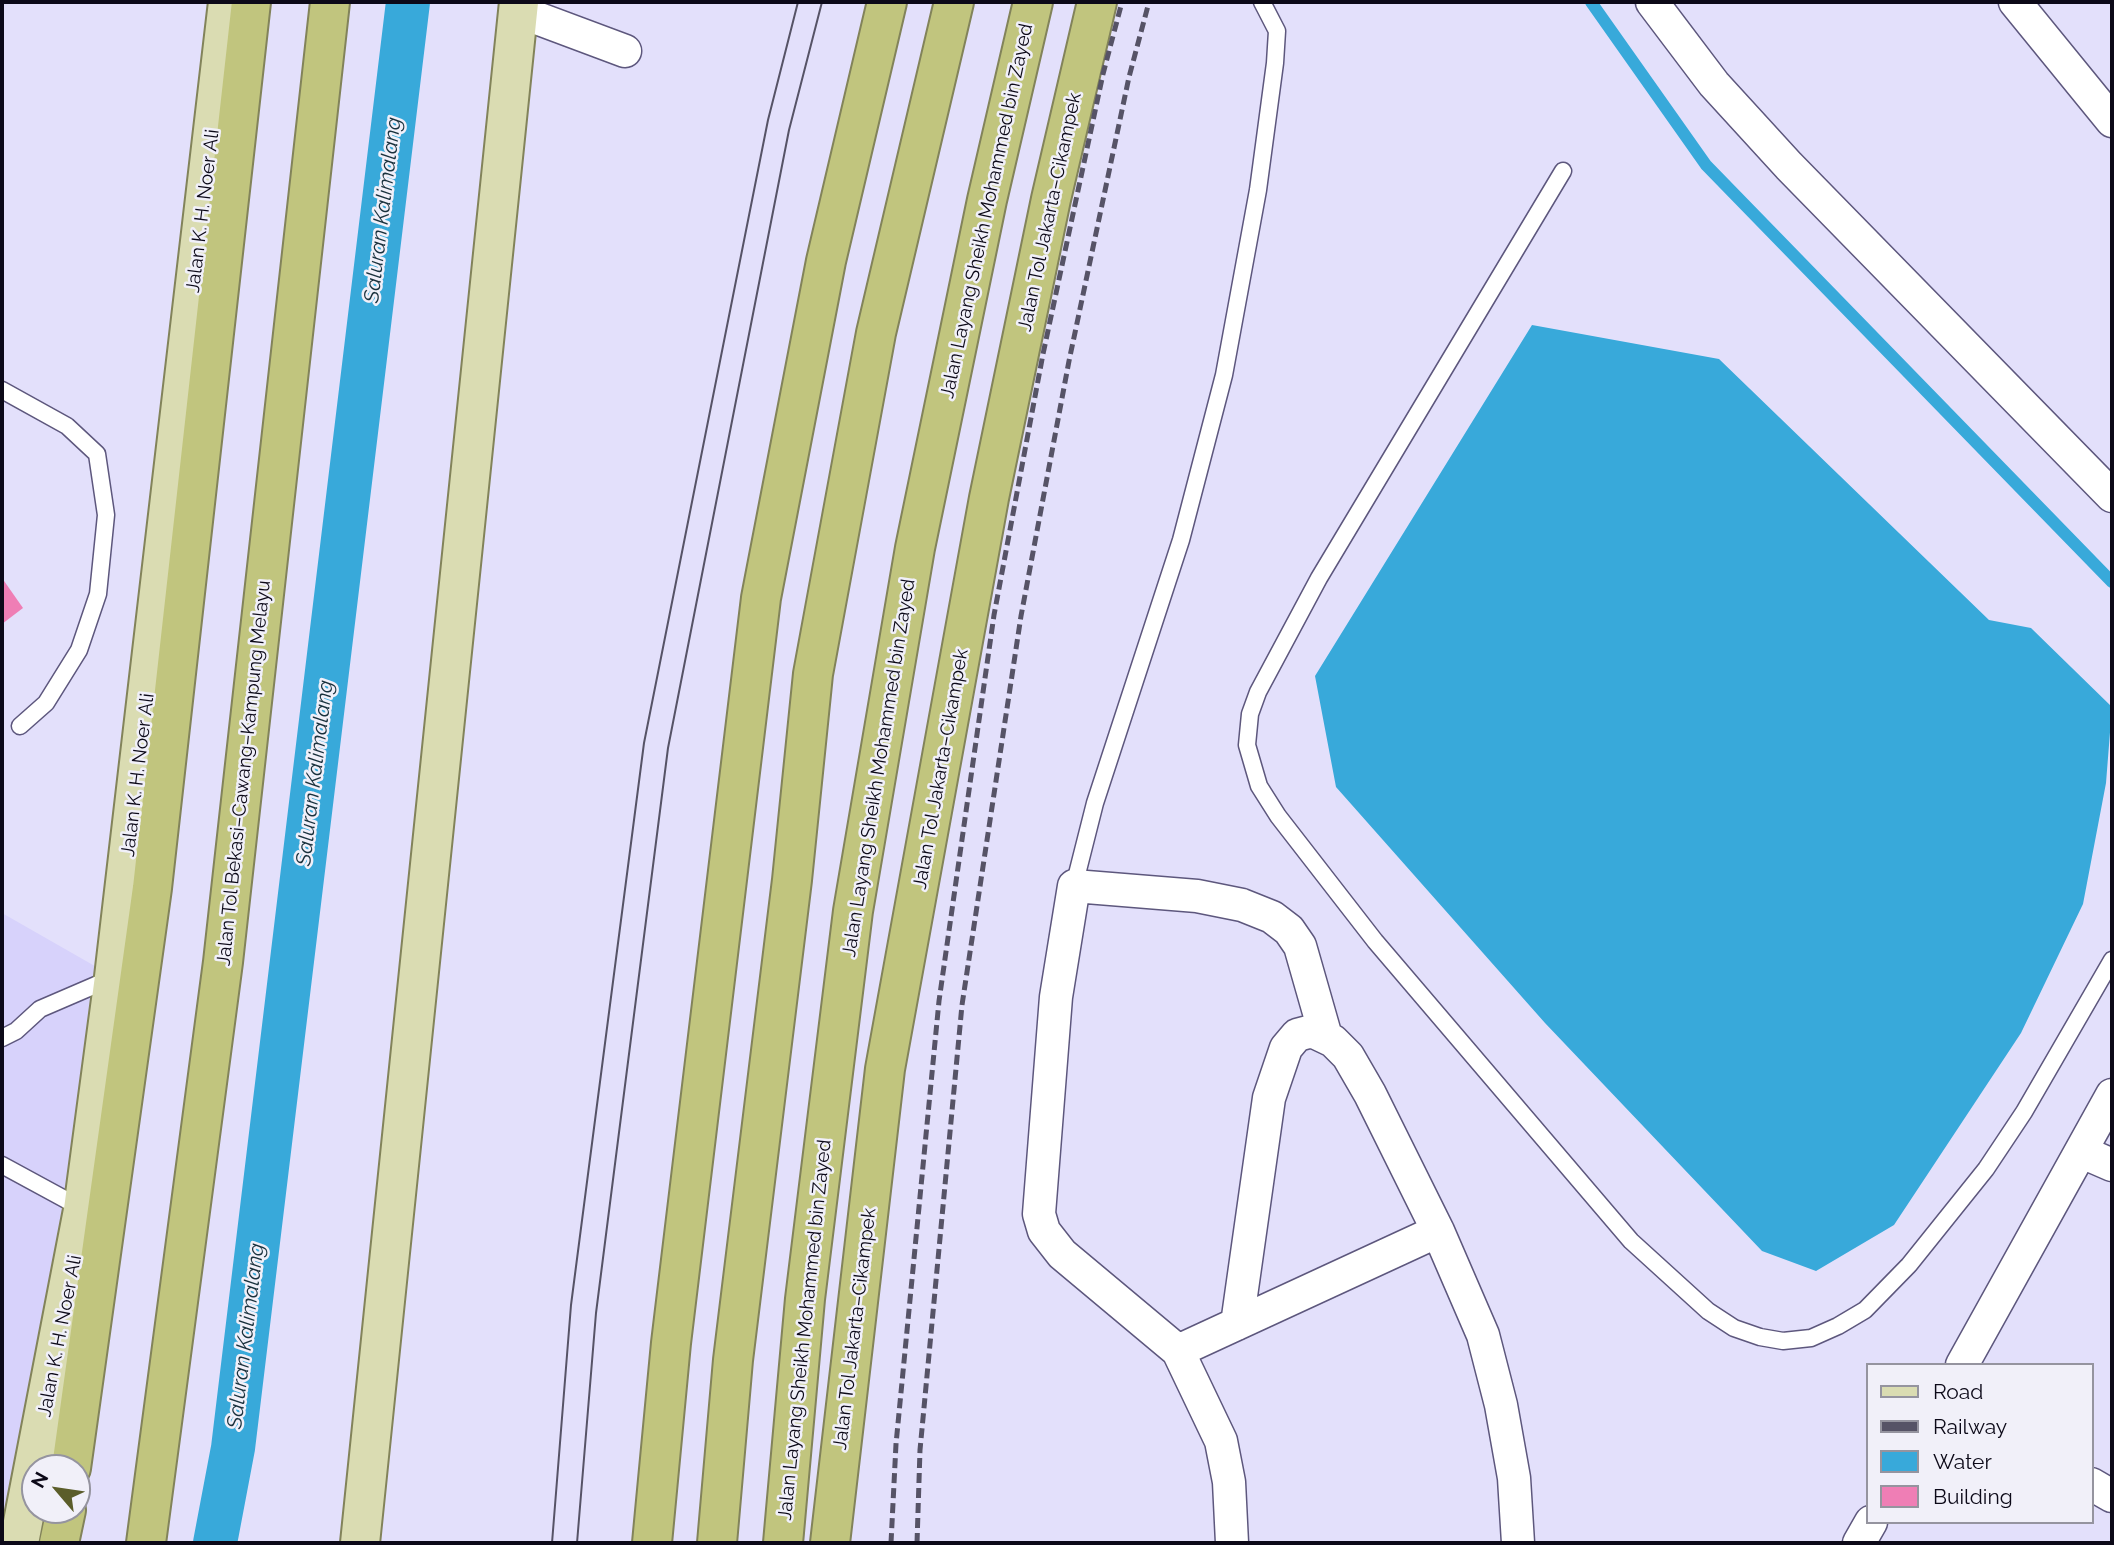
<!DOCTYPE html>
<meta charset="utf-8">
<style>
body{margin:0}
#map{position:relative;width:2114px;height:1545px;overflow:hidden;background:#e3e0fb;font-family:Raleway,sans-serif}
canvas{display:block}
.frame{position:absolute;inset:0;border:4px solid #0c0918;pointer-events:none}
.legend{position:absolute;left:1866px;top:1363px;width:228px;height:161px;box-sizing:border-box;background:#f1f0f9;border:2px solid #95949f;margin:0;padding:9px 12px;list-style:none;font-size:21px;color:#0c0918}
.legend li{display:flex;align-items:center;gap:14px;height:35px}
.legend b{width:35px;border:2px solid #95949f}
.north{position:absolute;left:21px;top:1454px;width:70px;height:70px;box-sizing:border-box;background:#f1f0f9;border:2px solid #95949f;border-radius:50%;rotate:299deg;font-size:19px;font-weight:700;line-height:28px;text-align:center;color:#0c0918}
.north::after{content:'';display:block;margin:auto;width:24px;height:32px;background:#5b5d2a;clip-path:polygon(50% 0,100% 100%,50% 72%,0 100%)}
</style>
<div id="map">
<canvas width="2114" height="1545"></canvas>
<div class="frame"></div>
<ul class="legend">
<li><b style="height:9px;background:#dadcb2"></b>Road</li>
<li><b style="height:9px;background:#565366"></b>Railway</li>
<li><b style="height:19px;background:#38a9da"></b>Water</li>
<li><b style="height:19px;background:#ef7eb5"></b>Building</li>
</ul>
<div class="north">N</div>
</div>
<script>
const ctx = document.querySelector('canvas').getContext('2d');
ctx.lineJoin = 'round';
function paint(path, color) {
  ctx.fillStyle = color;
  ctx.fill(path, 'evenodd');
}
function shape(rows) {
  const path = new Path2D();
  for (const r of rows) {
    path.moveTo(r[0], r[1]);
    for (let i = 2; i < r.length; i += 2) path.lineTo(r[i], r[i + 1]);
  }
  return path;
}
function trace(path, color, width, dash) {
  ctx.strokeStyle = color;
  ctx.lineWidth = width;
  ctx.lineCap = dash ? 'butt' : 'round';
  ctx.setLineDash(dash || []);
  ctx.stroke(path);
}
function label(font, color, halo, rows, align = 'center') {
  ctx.font = font + ' Raleway,sans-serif';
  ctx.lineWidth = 5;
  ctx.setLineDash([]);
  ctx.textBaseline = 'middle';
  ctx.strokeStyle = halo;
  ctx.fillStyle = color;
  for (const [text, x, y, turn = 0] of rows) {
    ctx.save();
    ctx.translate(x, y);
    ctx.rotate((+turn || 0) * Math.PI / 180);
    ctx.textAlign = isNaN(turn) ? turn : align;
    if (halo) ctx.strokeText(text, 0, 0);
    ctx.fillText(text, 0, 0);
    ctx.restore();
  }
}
const built = shape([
 [2,913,114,977,2,1543]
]);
const water = shape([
 [1532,325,1719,359,1989,620,2031,628,2112,707,2106,783,2083,904,2021,1033,1894,1225,1816,1271,1762,1251,1545,1023,1336,787,1315,676]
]);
const stream = shape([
 [1591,2,1706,165,2112,582]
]);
const canal = shape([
 [215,1543,233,1448,408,2]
]);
const building = shape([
 [2,578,23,608,2,624]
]);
const lane = shape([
 [1563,171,1319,578,1258,692,1250,714,1247,745,1259,786,1278,816,1375,941,1631,1241,1708,1311,1734,1328,1760,1337,1783,1341,1811,1338,1838,1326,1865,1310,1909,1265,1986,1169,2024,1112,2112,960],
 [2,390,67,426,97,454,106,515,98,594,79,650,46,703,20,726],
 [1074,886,1095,803,1181,540,1224,375,1258,190,1275,63,1277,31,1262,2],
 [2,1038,16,1031,40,1009,112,978],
 [2,1165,83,1209]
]);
const street = shape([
 [1652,2,1714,84,1789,166,2112,496],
 [2015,2,2112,121],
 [518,11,625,51],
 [2082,1152,2112,1165],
 [1237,1324,1269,1098,1286,1048,1297,1035,1312,1031,1333,1041,1348,1056,1370,1094,1438,1231,1483,1335,1501,1405,1514,1478,1518,1543],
 [1178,1351,1438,1231],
 [1962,1365,2112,1095],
 [2091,1484,2112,1496],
 [1232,1543,1229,1482,1221,1441,1178,1351,1062,1254,1044,1231,1039,1214,1056,997,1074,886,1197,896,1242,905,1272,917,1289,930,1300,946,1326,1037],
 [1859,1543,1871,1522]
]);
const primary = shape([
 [19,1543,83,1210,114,977,228,2],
 [360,1543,519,2]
]);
const highway = shape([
 [71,1468,152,888,251,2],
 [59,1543,66,1510],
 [146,1543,223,962,330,2],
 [652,1543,671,1343,761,598,826,261,887,2],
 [717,1543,733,1360,792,880,813,674,876,333,954,2],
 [783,1543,805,1299,853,911,915,548,987,200,1033,2],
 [830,1543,885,1069,989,498,1051,199,1097,2]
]);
const tram = shape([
 [552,1543,571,1305,644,743,768,120,798,2],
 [577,1543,596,1313,668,748,789,130,822,2]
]);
const rail = shape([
 [891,1543,896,1444,939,1001,994,615,1043,354,1103,74,1122,2],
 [917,1543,920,1450,962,1005,1021,616,1069,361,1129,77,1149,2]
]);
const streetNames = [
 ["Jalan K. H. Noer Ali",203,211,-83],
 ["Jalan Layang Sheikh Mohammed bin Zayed",987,211,-78],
 ["Jalan Tol Jakarta–Cikampek",1050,212,-78],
 ["Jalan Layang Sheikh Mohammed bin Zayed",879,768,-81],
 ["Jalan Tol Jakarta–Cikampek",941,769,-80],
 ["Jalan Tol Bekasi–Cawang–Kampung Melayu",244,773,-84],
 ["Jalan K. H. Noer Ali",138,775,-83],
 ["Jalan Tol Jakarta–Cikampek",855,1329,-83],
 ["Jalan Layang Sheikh Mohammed bin Zayed",805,1330,-84],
 ["Jalan K. H. Noer Ali",60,1336,-79]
];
const waterNames = [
 ["Saluran Kalimalang",383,210,-83],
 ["Saluran Kalimalang",315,773,-83],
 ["Saluran Kalimalang",246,1336,-83]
];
paint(built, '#d7d2fb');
paint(water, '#38a9da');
trace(stream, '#38a9da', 12);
trace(canal, '#38a9da', 44);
paint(building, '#ef7eb5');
trace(lane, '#5d577d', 19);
trace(street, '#5d577d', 35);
trace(primary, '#82835a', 42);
trace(highway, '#82835a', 42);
trace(lane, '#fff', 16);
trace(street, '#fff', 32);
trace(primary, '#dadcb2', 38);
trace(highway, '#c1c57e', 38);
trace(tram, '#565366', 2);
trace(rail, '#565366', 5, [10, 5]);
label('19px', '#0c0918', '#f1f0f9', streetNames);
label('italic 21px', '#19313d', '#f1f0f9', waterNames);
</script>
